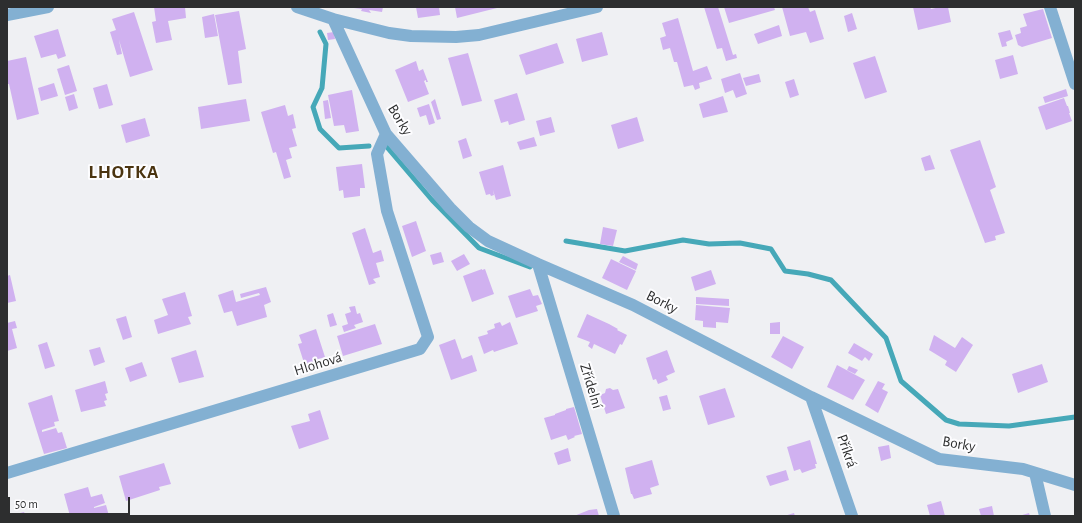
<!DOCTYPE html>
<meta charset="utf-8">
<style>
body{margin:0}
#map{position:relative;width:1082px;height:523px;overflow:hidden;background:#eff0f3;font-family:"Alegreya Sans",sans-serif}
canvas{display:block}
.frame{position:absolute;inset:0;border:8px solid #2d2e2f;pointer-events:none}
.scale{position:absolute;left:8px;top:497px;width:122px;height:18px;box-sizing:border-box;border:2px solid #2d2e2f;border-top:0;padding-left:5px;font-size:12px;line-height:14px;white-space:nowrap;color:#2d2e2f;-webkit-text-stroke:3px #fdfdff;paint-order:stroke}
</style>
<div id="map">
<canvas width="1082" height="523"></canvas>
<div class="frame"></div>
<div class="scale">50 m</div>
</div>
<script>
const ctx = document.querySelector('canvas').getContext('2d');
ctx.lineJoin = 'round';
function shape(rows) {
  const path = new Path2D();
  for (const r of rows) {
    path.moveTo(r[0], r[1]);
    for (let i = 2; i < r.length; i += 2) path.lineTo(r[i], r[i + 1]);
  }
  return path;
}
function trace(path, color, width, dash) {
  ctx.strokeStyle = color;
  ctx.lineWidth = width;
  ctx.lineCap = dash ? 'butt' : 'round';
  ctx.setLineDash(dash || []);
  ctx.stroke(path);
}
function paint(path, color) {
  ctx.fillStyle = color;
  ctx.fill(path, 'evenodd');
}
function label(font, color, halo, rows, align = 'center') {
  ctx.font = font + ' "Alegreya Sans",sans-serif';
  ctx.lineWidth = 4;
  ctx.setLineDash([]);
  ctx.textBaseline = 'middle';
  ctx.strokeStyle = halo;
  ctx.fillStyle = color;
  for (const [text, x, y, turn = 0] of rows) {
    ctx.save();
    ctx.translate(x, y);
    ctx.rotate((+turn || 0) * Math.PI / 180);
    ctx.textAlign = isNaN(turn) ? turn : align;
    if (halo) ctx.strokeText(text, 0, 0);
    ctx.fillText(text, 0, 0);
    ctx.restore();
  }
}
const stream = shape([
 [320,32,326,44,322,88,313,107,320,129,339,148,369,146],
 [386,146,432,200,479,248,530,267],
 [566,241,625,251,683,240,709,244,740,243,771,249,785,271,808,274,831,280,886,338,901,381,946,420,959,424,1009,426,1075,417]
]);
const building = shape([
 [154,7,185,7,186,18,168,21,172,40,156,43,152,22,156,21],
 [354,7,383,7,382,12,369,10,371,13,361,11,362,9,354,8],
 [416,7,439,7,440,15,418,18],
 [455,7,497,7,497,8,457,18],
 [704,7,718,7,733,55,736,54,737,58,726,61,722,48,717,49],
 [724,7,774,7,775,10,729,23],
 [782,7,808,7,810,12,815,10,824,39,810,43,806,32,790,36],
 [913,7,930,7,931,9,940,7,948,7,951,22,918,30],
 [1043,9,1052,38,1022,47,1018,45,1015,35,1021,33,1020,28,1027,26,1023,14],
 [239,11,246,49,238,51,242,83,228,85,215,15],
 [134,12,153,70,130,77,119,40,122,54,117,55,110,32,116,30,112,19],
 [852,13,857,29,848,32,844,16],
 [214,14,218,36,205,38,202,17],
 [678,18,693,71,707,66,712,79,699,83,700,88,695,90,693,85,684,87,677,62,674,62,670,48,663,50,660,38,666,36,662,23],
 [779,25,782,36,758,44,754,34],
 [58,29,66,56,58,59,56,54,41,58,34,36],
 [1010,30,1013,39,1006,42,1007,46,1002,47,998,33],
 [334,32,335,39,328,40,327,33],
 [602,32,608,55,582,62,576,39],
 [557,43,564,63,526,75,519,55],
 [468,53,482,101,462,106,448,58],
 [1013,55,1018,74,1000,79,995,60],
 [875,56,887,92,865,99,853,63],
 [26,57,39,114,17,120,9,84,7,84,7,61],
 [416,61,419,71,423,69,428,82,426,82,426,80,424,81,429,94,408,102,395,70],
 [69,65,77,91,65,95,57,69],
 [740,73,747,94,736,98,733,90,725,93,721,79],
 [759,74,761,82,746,86,743,78],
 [794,79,799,95,790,98,785,82],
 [54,83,58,96,41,101,38,88],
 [107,84,113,105,99,109,93,88],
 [1066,89,1068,96,1045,103,1043,97],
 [352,90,359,131,346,133,344,125,334,126,328,95],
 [517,93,524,116,525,120,509,125,508,121,501,123,494,100],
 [74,94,78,108,69,111,65,97],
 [723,96,728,112,703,118,699,104],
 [1064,98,1067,106,1068,106,1070,113,1069,113,1072,121,1046,130,1038,107],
 [246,99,250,121,201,129,198,107],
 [435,99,441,119,437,120,431,102],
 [328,100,331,118,325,119,323,101],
 [429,104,435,123,429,125,426,115,420,117,417,108],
 [285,105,288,116,293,114,296,128,292,129,297,146,289,148,292,158,286,160,291,177,284,179,276,152,273,153,261,112],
 [551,117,555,132,540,136,536,121],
 [637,117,644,141,618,149,611,125],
 [145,118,150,136,126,143,121,125],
 [534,137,537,146,520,150,517,142],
 [466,138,472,156,463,159,458,141],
 [980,140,996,187,990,190,1005,233,995,236,996,240,985,243,950,150],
 [930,155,935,169,925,171,921,158],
 [362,164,365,188,360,188,360,196,344,198,343,190,339,191,336,167],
 [503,165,511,196,496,200,493,190,494,195,491,196,490,194,486,195,479,172],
 [416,221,426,251,412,257,402,226],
 [603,227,617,230,613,246,600,244],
 [365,228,373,253,381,250,384,261,376,263,380,277,373,279,376,283,369,285,352,233],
 [441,252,444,262,433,265,430,255],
 [464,254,470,264,457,271,451,261],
 [623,256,638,264,636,270,619,262],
 [611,259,636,271,627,290,602,278],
 [482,269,482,270,485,269,494,294,472,302,463,276],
 [711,270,716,284,695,291,691,277],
 [10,275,16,301,7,303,7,276],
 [266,287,271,302,264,305,267,317,237,326,232,311,224,313,218,295,233,290,236,302,260,295,259,293,241,298,240,294],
 [530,289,533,296,538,295,542,304,536,306,538,311,516,318,508,296],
 [185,292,192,316,188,317,191,324,158,334,154,320,168,315,162,299],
 [696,297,729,299,729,306,696,304],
 [696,305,730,308,728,323,716,322,716,328,703,327,703,321,695,320],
 [355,306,357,314,360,313,363,322,354,325,356,328,344,332,342,326,348,324,345,314,351,312,349,307],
 [333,313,337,325,330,327,327,315],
 [587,314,609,324,618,329,617,330,627,335,622,345,620,344,615,354,594,344,592,349,588,346,590,342,577,337],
 [126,316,132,337,123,340,116,319],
 [15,321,17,328,12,329,17,348,7,351,7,323],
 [500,322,502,326,510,322,518,344,494,352,493,350,484,354,478,337,488,334,487,331,495,328,494,324],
 [780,322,780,334,770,334,770,323],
 [375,324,382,344,343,356,337,336],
 [316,329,325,357,315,360,317,365,306,369,298,344,302,343,299,335],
 [934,335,955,348,962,337,973,345,956,372,945,365,947,361,929,350],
 [783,336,804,347,792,369,771,357],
 [455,339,462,359,472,355,477,371,451,380,439,345],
 [47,342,55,366,45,369,38,345],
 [854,343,873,354,869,361,865,357,862,361,848,353],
 [100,347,105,362,94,366,89,350],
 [196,350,204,377,179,383,171,358],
 [667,350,675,372,666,376,668,380,658,384,656,379,653,380,646,358],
 [142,362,147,376,130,382,125,368],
 [1042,364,1048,382,1018,393,1012,374],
 [837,365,865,380,853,400,827,387],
 [849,366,858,370,855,374,847,370],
 [105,381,108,393,105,394,107,400,104,401,106,406,81,412,75,390],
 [878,381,885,384,882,389,888,392,878,413,865,405],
 [610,388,613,390,618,389,625,408,606,414,600,395,605,393,606,389],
 [725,388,735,417,708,425,699,396],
 [52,395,59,421,54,422,55,426,42,430,42,432,56,428,58,433,62,432,67,448,44,454,28,403],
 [667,395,671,409,663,411,659,397],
 [574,407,582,434,574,436,575,437,568,440,566,435,551,440,544,418,555,415,555,414,566,410,566,409],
 [320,410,329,439,299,449,291,426,310,421,308,414],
 [810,440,817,464,815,464,816,468,802,473,800,469,794,471,787,447],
 [889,445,891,458,881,461,878,447],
 [568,448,571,461,558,465,554,453],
 [652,460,659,485,650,488,652,494,634,499,632,494,631,494,625,468],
 [164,463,171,484,159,487,160,490,126,501,119,476],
 [786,470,789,480,770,486,766,476],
 [88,487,91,497,102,494,105,503,94,507,94,508,106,505,109,516,70,516,64,494],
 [941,501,945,516,930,516,927,505],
 [992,506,994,516,981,516,979,509],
 [597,509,599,516,574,516,589,510],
 [24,512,26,516,11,516,11,515],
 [794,513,795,516,784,516],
 [1029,513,1030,516,1019,516]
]);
const minor = shape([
 [297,7,333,19,389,33,411,36,456,37,479,35,597,7],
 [1050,7,1075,84],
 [7,15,48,7],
 [333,19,386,134,450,208,469,227,488,241,538,264,633,305,811,397,939,459,1023,469,1075,485],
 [538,264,614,516],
 [811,397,852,516],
 [7,473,420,349,428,337,387,211,377,154,386,134],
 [1035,473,1045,516]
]);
const streetNames = [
 ["Borky",400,120,59],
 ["Borky",662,302,27],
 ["Hlohová",318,364,-17],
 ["Zřídelní",591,386,73],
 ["Borky",959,444,10],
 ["Příkrá",847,451,71]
];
const districtNames = [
 ["LHOTKA",124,172]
];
trace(stream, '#46a8b8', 5);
paint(building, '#d0b1f0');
trace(minor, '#83b0d2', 12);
label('15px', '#2d2e2f', '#fdfdff', streetNames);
ctx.letterSpacing = '1px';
label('bold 19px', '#4a3410', '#fdfdff', districtNames);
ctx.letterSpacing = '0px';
</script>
